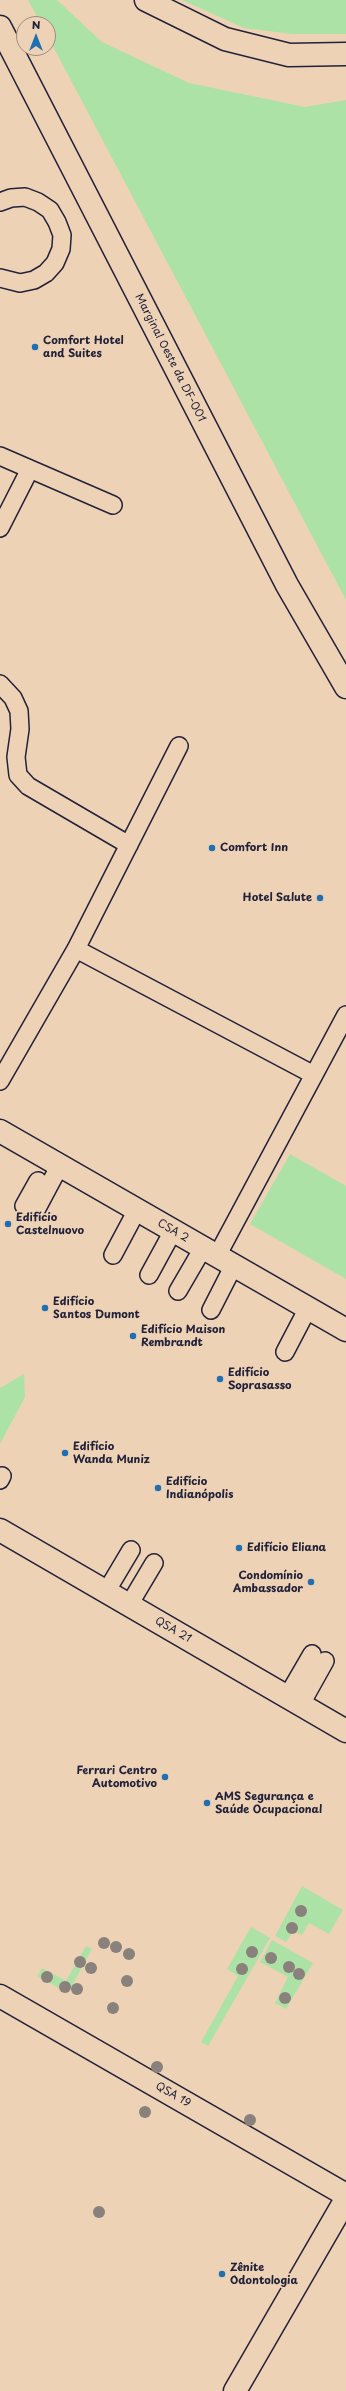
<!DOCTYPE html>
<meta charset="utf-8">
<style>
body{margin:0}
#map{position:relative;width:346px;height:2391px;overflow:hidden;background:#eed2b5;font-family:"Playpen Sans",sans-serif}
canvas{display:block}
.north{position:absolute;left:16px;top:16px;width:40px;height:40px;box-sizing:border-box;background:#eed2b5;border:1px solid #9c8c84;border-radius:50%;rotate:0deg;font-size:11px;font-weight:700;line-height:16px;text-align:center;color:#22223b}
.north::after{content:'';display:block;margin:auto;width:14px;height:18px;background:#1f6fb2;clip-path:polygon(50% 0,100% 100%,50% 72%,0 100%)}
</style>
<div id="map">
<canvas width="346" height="2391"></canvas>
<div class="north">N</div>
</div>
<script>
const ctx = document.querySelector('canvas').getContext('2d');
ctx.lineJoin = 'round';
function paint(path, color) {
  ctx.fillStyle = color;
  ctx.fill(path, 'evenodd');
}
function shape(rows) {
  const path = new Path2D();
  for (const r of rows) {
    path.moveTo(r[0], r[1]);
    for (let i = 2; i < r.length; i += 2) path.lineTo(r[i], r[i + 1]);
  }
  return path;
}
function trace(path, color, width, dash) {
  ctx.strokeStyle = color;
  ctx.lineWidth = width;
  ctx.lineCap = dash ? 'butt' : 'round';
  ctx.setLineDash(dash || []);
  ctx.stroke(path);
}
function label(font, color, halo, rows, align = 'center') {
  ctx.font = font + ' "Playpen Sans",sans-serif';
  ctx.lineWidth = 3.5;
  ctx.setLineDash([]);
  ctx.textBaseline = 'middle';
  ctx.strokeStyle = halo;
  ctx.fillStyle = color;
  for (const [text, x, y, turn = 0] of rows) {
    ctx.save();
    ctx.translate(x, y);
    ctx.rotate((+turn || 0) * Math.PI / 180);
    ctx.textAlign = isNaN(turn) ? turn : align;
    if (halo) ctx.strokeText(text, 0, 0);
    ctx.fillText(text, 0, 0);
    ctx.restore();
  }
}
const green = shape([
 [28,0,57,0,102,42,189,83,305,107,346,100,346,600,48,37,48,24,41,24],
 [182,0,346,0,346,34,292,34,244,28],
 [290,1154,346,1186,346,1279,250,1224],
 [24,1374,25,1397,0,1444,0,1388],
 [302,1886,343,1910,329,1934,309,1923,302,1935,293,1931,286,1942,275,1936],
 [251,1927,270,1938,208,2046,201,2042,238,1976,227,1969],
 [272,1940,313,1963,286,2009,275,2003,288,1977,260,1962],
 [86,1946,92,1949,68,1993,37,1976,42,1968,66,1981]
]);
const lane = shape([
 [0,202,11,198,25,197,38,202,50,210,57,222,62,235,61,249,55,263,46,273,34,280,20,283,0,278],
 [0,456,113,505],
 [0,528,30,469],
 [0,684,13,698,19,711,20,729,16,757,18,775,28,786,129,845],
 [76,949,314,1075],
 [0,1081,76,949,179,746],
 [24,1206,38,1181],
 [35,1212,60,1165],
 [113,1255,137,1210],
 [217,1256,346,1015],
 [149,1275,173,1231],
 [178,1291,203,1248],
 [211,1310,234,1265],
 [285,1352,308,1308],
 [0,1480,2,1476],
 [106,1592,131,1550],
 [129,1605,154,1563],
 [287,1697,312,1654],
 [301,1704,325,1661]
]);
const street = shape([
 [0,1131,346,1330],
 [0,1530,346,1731],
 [0,1996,346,2195],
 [235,2391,346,2199]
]);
const secondary = shape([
 [0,27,287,585,346,687]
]);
const highway = shape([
 [146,0,225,39,289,55,346,54]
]);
const trees = [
 [301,1911],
 [292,1928],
 [104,1943],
 [116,1947],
 [252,1952],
 [129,1954],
 [271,1958],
 [80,1962],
 [289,1967],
 [91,1968],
 [242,1969],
 [299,1974],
 [47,1977],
 [127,1981],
 [65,1987],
 [77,1989],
 [285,1998],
 [113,2008],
 [157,2067],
 [145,2112],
 [250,2120],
 [99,2212]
];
const markers = [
 [35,347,4,"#1f6fb2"],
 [212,848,4,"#1f6fb2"],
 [320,898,4,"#1f6fb2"],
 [8,1224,4,"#1f6fb2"],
 [45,1308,4,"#1f6fb2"],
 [133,1336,4,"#1f6fb2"],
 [220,1379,4,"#1f6fb2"],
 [65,1453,4,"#1f6fb2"],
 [158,1488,4,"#1f6fb2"],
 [239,1548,4,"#1f6fb2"],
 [311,1582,4,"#1f6fb2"],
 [165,1777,4,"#1f6fb2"],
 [207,1803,4,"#1f6fb2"],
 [222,2274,4,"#1f6fb2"]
];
const poiNames = [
 ["Comfort Hotel",43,341],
 ["and Suites",43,354],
 ["Comfort Inn",220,848],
 ["Hotel Salute",312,898,"right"],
 ["Edifício",16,1218],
 ["Castelnuovo",16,1231],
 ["Edifício",53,1302],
 ["Santos Dumont",53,1315],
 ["Edifício Maison",141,1330],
 ["Rembrandt",141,1343],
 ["Edifício",228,1373],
 ["Soprasasso",228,1386],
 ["Edifício",73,1447],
 ["Wanda Muniz",73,1460],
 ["Edifício",166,1482],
 ["Indianópolis",166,1495],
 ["Edifício Eliana",247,1548],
 ["Condomínio",303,1576,"right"],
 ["Ambassador",303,1589,"right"],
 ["Ferrari Centro",157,1771,"right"],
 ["Automotivo",157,1784,"right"],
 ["AMS Segurança e",215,1797],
 ["Saúde Ocupacional",215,1810],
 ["Zênite",230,2268],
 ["Odontologia",230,2281]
];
const streetNames = [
 ["Marginal Oeste da DF-001",170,358,63],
 ["CSA 2",173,1231,30],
 ["QSA 21",173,1630,30],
 ["QSA 19",173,2095,30]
];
paint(green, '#ace2a5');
trace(lane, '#22223b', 20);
trace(street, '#22223b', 25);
trace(secondary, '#22223b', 25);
trace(highway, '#22223b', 25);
trace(lane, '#eed2b5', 17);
trace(street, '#eed2b5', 22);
trace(secondary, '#eed2b5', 22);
trace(highway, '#eed2b5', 22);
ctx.fillStyle = '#89817b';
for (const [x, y] of trees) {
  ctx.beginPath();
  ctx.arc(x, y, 6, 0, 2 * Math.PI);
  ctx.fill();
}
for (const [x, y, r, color] of markers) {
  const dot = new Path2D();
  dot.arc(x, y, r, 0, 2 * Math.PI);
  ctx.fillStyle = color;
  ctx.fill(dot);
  trace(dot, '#eed2b5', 1.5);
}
label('bold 11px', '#22223b', '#eed2b5', poiNames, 'left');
label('11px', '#22223b', '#eed2b5', streetNames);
</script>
